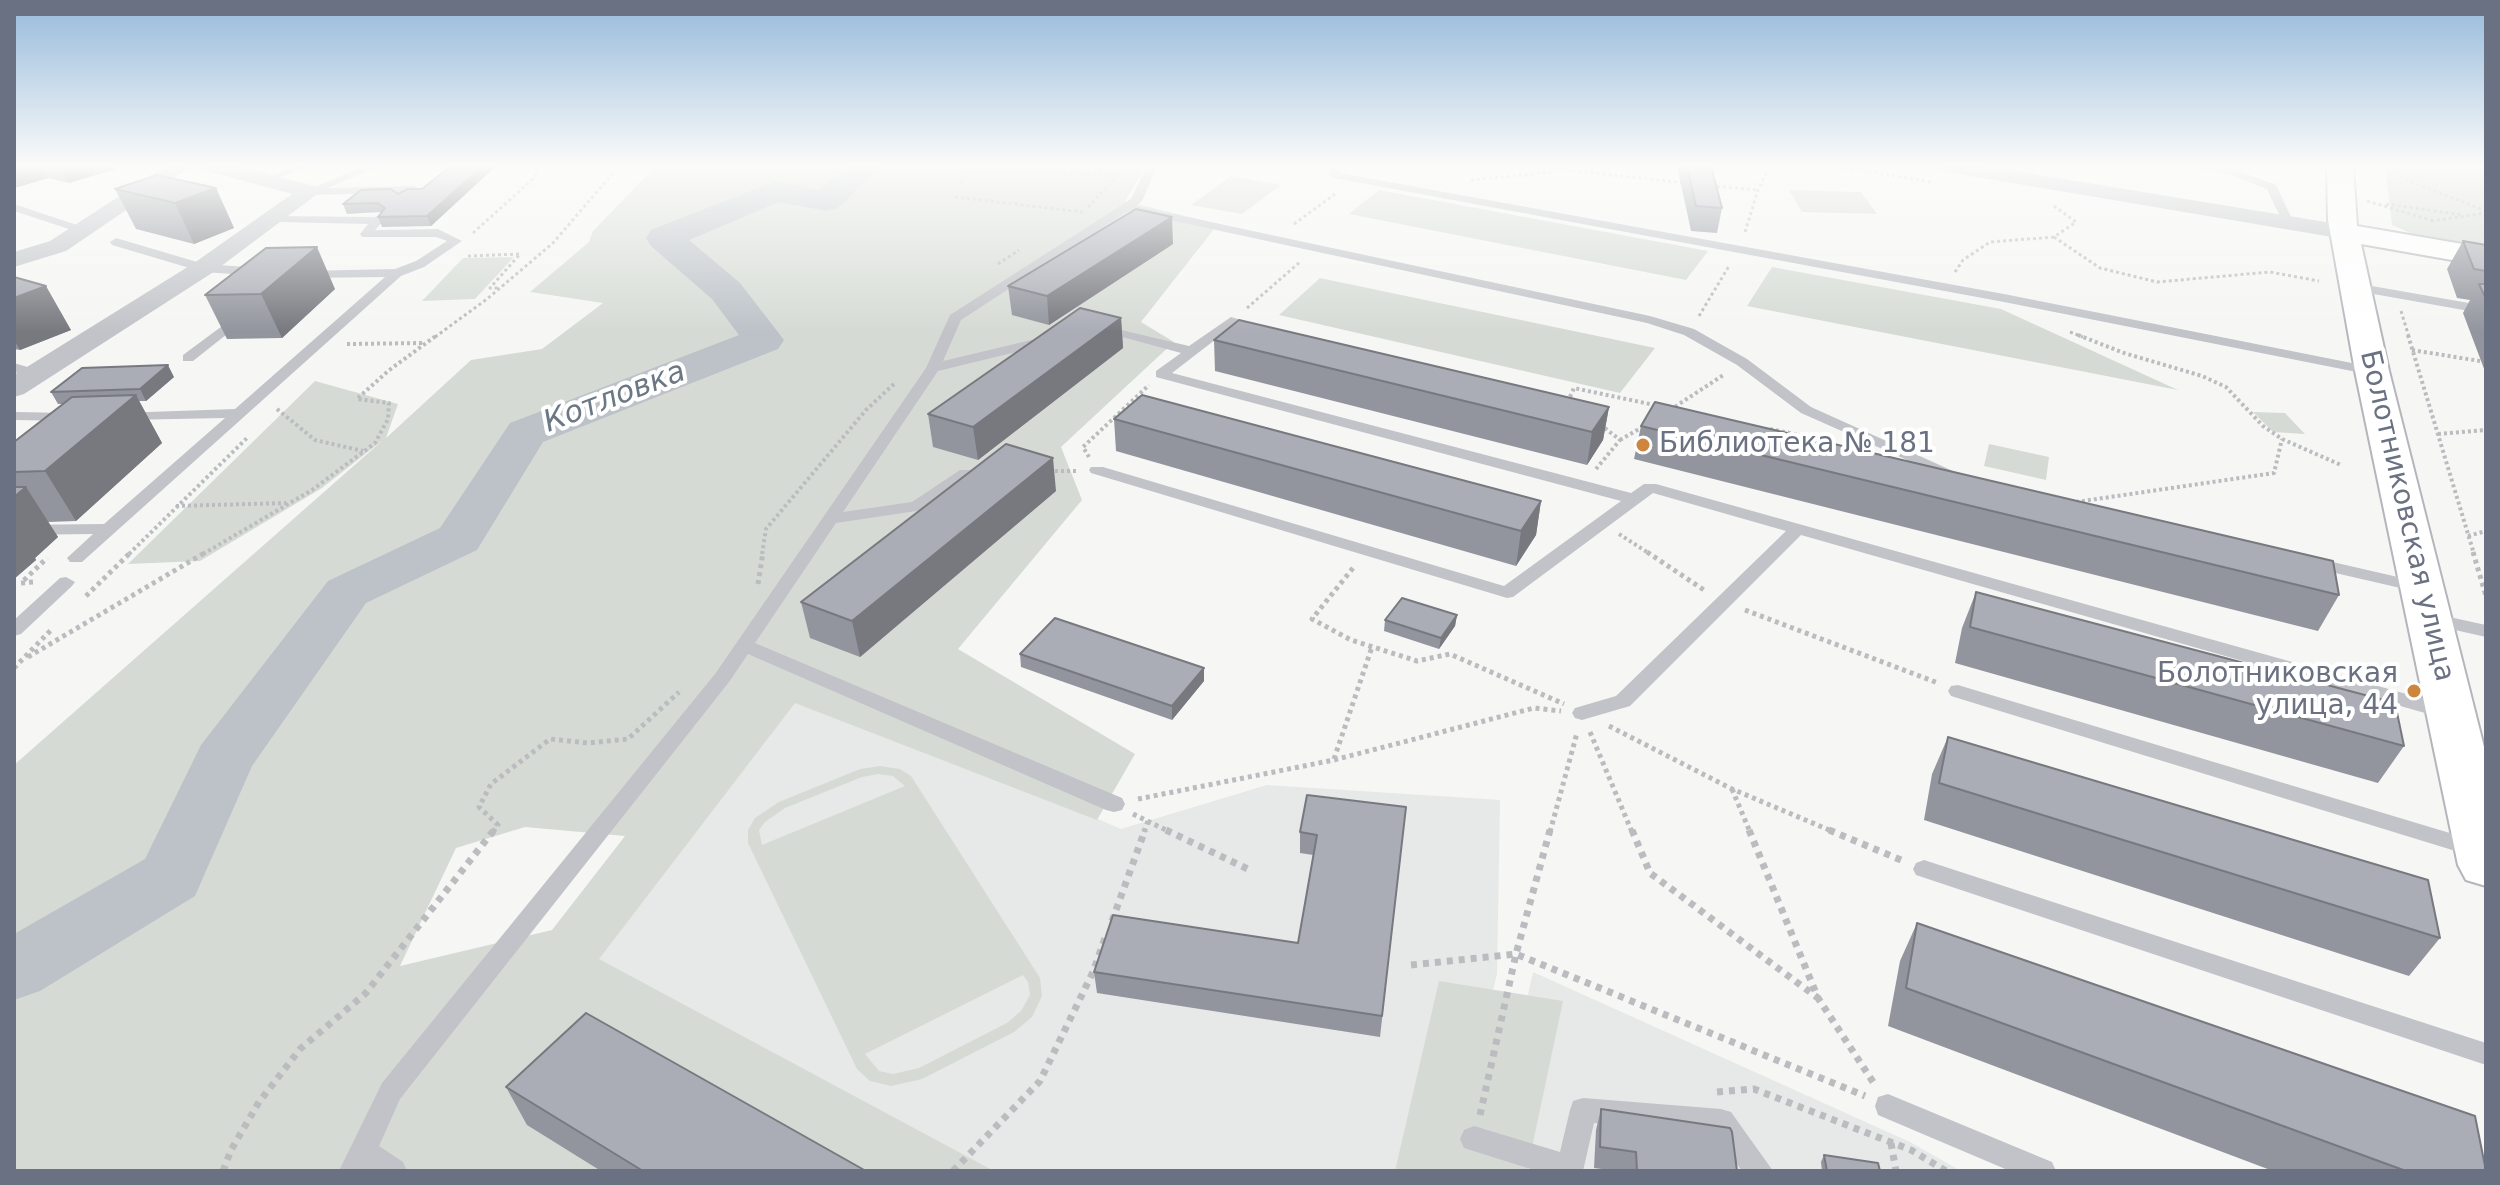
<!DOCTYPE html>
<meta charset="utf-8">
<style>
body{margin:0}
#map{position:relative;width:2500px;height:1185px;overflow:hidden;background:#f6f7f4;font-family:"DejaVu Sans",sans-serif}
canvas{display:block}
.frame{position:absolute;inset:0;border:16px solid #6a7182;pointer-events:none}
</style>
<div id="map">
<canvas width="2500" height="1185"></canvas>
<div class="frame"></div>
</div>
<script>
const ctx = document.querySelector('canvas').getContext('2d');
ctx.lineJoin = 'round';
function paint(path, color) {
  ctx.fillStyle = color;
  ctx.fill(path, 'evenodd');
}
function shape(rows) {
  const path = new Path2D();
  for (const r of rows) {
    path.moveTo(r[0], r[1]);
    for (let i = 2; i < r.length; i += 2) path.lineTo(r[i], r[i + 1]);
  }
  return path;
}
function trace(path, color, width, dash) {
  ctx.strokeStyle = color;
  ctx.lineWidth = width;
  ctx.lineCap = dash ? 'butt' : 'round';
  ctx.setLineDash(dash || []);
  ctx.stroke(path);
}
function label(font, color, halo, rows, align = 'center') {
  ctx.font = font + ' "DejaVu Sans",sans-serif';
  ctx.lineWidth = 8;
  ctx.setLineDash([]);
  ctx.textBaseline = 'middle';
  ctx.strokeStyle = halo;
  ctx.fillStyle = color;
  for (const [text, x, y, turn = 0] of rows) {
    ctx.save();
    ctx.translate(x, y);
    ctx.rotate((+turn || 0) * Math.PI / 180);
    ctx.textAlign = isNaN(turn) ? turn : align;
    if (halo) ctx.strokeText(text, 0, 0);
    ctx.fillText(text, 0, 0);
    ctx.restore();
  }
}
const built = shape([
 [788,684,1121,829,1267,785,1500,800,1497,974,1449,1171,899,1171,570,970],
 [1533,972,1910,1142,1961,1171,1489,1171]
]);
const green = shape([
 [656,166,1146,166,1125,201,1218,224,1141,322,1174,342,1061,447,1082,500,958,649,1135,754,1097,820,795,703,599,959,994,1171,14,1171,14,765,383,440,322,488,200,561,128,564,315,381,398,404,386,438,471,360,542,349,603,303,530,292,589,242,593,231],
 [525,827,625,836,552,930,400,966,456,848],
 [2385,166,2486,166,2486,246,2412,234,2392,225],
 [1231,176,1281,185,1242,214,1191,205],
 [1379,190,1708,251,1686,280,1349,214],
 [1789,190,1861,192,1877,214,1802,212],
 [514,257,475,299,422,301,463,258],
 [1772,267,2001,309,2178,390,1747,306],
 [1320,278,1655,348,1620,393,1279,315],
 [2253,412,2285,413,2305,434,2273,432],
 [1989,444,2049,457,2046,480,1984,466],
 [880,766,900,769,911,776,1040,978,1042,996,1032,1017,1014,1032,922,1079,891,1086,870,1081,857,1069,748,843,748,830,755,818,779,802,860,769],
 [878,774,893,776,905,786,762,845,759,830,765,822,785,808,862,777],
 [1023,975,1028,982,1030,995,1021,1011,1007,1023,919,1068,893,1074,879,1071,865,1054],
 [1439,981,1563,1001,1527,1171,1395,1171]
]);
const river = shape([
 [846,166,881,166,838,208,826,211,779,202,689,240,740,283,784,340,778,349,543,442,477,550,366,603,252,766,195,896,40,991,14,1000,14,934,145,859,201,745,328,581,440,528,510,423,739,335,712,299,651,246,646,238,651,230,776,181,819,190,846,166]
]);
const pathFar3 = shape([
 [1531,166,1685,183],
 [1833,166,1931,182],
 [2398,166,2399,177,2486,211],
 [967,171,1117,175],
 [1471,180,1552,172],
 [961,183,970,166],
 [1711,186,1758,190],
 [955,197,1083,212],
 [2367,201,2434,221],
 [2386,204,2463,215],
 [1088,207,1118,175,1118,166],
 [2431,221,2486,213],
 [1294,224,1335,194],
 [1745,232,1758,190,1770,166],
 [473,233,535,177,538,166],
 [2054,237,2100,268,2157,282,2270,272,2319,281],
 [468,256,520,254,490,288,499,288],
 [998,264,1019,250],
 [1955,272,1963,260,1990,242,2054,237,2076,222,2054,206],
 [1247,308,1300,262],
 [2401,311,2409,337],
 [1699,316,1729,266],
 [2070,332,2083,337],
 [435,337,487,299,553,243,619,166]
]);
const pathFar2 = shape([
 [2078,335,2124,353,2202,376,2226,387,2263,426,2282,439,2341,465],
 [2408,335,2474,554],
 [347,344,425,343],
 [2412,350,2486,362],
 [358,398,388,371,437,335],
 [1572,401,1569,399,1574,388,1659,406],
 [277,409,315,440,363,451],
 [1670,410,1725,374],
 [1770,429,1815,438],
 [2438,434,2486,430],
 [1620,440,1644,426],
 [1089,457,1083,447,1149,385],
 [1596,469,1620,440,1601,425],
 [1049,471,1079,471],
 [2076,502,2274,473,2282,439],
 [176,506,286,503],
 [1619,534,1650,554],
 [2468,536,2486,531],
 [129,554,247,438],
 [203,554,312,490,375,443,388,419,389,403,357,399],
 [762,554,766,529,866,410,895,383]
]);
const pathFar1 = shape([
 [1647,552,1704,590],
 [2473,552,2486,596],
 [1353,568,1312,619,1351,640,1417,661,1450,654,1564,704],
 [33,582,21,583,47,558],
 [758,584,763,552],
 [86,596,131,552],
 [1745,610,1938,683],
 [28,657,206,552],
 [14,668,53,628],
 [1609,726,1732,789,1834,832],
 [1590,732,1632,832],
 [1334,759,1372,647],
 [1732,789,1750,832],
 [1138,799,1334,760,1534,708,1561,711],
 [1133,814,1170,832],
 [493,832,498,825,479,807,491,784,550,739,588,743,628,739,679,692],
 [1144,832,1148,821],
 [1550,832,1577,733]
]);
const path = shape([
 [1166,830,1252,871],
 [1632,830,1650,873,1818,998],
 [1749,830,1818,998,1875,1085],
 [1829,830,1901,860],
 [1112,921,1145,830],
 [1411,965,1516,954,1865,1096],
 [1717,1092,1754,1089,1911,1150,1946,1171],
 [1480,1115,1516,954,1550,830],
 [1891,1143,1896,1171],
 [223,1171,231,1150,259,1102,300,1049,365,994,494,830],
 [953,1171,1040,1081,1093,972,1105,938]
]);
const lane = shape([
 [295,166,310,166,269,182,260,180,295,166],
 [364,166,378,166,328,188,414,186,420,189,403,201,397,198,403,193,309,195,303,192,364,166],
 [1147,166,1157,166,1142,201,1136,206,1650,316,1694,329,1747,359,1811,407,1964,476,1956,481,1950,479,1801,413,1737,365,1684,335,1647,323,1128,211,961,320,943,361,1044,337,1051,341,1049,344,938,371,843,512,912,502,960,470,972,470,974,473,923,510,836,523,755,643,1122,798,1125,804,1122,810,1114,812,1106,810,748,654,729,682,400,1099,379,1146,403,1162,407,1171,339,1171,382,1083,715,674,926,368,950,315,1131,199,1147,166],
 [1332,166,1342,166,1340,173,2004,294,2372,367,2379,371,2372,375,2004,302,1334,178,1329,175,1332,166],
 [2191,166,2233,169,2276,185,2293,221,2283,223,2267,189,2231,175,2191,166],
 [14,204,86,228,88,230,78,232,14,211,14,204],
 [380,215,386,218,375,230,438,229,462,241,424,267,401,276,82,562,70,562,67,558,93,534,14,535,14,525,104,524,225,418,124,420,119,419,119,413,235,409,385,277,305,278,299,274,301,271,395,269,416,261,447,241,436,237,362,237,360,234,368,224,276,222,270,219,276,216,374,217,380,215],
 [116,238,204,264,261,268,267,272,261,276,203,272,112,245,110,242,116,238],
 [2355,283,2486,306,2486,314,2351,290,2349,287,2355,283],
 [241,312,248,316,246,319,193,361,183,361,183,355,241,312],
 [1231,317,1265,327,1258,331,1233,326,1172,373,1631,493,1644,484,1656,484,2453,707,2456,712,2453,717,2446,719,1801,535,1630,706,1582,720,1575,718,1572,713,1575,708,1616,696,1786,531,1653,493,1513,597,1507,598,1091,473,1089,470,1091,467,1103,467,1504,586,1621,501,1156,377,1156,371,1181,353,1093,329,1100,325,1189,346,1231,317],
 [14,363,41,371,43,374,36,378,14,372,14,363],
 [14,412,71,413,78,417,71,421,14,420,14,412],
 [2311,557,2428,584,2431,588,2422,593,2305,566,2302,562,2305,558,2311,557],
 [66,577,75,582,72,586,21,634,14,636,14,620,60,578,66,577],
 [2431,613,2486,625,2486,637,2424,623,2422,619,2431,613],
 [1958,685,2483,843,2486,849,2483,855,2475,857,1951,696,1948,691,1951,686,1958,685],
 [1924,860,2486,1043,2486,1065,1916,875,1913,869,1916,863,1924,860],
 [1888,1094,2052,1162,2056,1171,2010,1171,1878,1115,1875,1106,1878,1097,1888,1094],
 [1583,1098,1721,1109,1731,1112,1773,1171,1742,1171,1714,1133,1594,1123,1583,1171,1537,1171,1464,1148,1460,1139,1464,1130,1474,1126,1560,1152,1570,1110,1573,1101,1583,1098]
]);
const street = shape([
 [166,166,191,166,66,251,14,267,14,252,50,241,166,166],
 [204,166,239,166,317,187,320,192,212,273,24,394,14,397,14,375,194,263,292,194,207,171,204,166],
 [1936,166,1985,166,2344,225,2352,227,2356,232,2352,237,2344,239,1947,172,1936,166]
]);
const secondary = shape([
 [2327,166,2353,166,2357,226,2486,248,2486,266,2361,244,2389,371,2486,755,2486,886,2466,880,2458,865,2355,371,2328,220,2327,166]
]);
const wall = shape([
 [14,166,114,166,115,169,69,183,48,178,14,188],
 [451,166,496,166,431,226,382,227,378,217,381,212,347,214,343,204,422,189],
 [1677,166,1711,166,1722,208,1717,233,1691,231],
 [216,188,234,228,194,244,136,229,115,189],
 [2463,241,2486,245,2486,374,2463,313,2470,300,2457,298,2447,269],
 [1173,244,1049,325,1012,315,1008,286],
 [14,277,71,330,20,350,14,349],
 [335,289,282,338,227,339,205,295],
 [1121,318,1123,348,978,460,933,447,928,414],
 [1214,340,1609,407,1603,440,1587,465,1215,371],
 [174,377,146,401,139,401,162,443,76,521,48,522,58,537,35,558,36,560,14,579,14,442,63,404,58,404,51,392],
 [1114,419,1541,501,1536,535,1516,566,1116,451],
 [1641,426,2339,595,2318,631,1634,459],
 [1056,491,860,657,810,638,801,602],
 [1976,592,2404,746,2378,783,1955,663,1962,628],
 [1457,615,1455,626,1439,649,1384,631,1385,620],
 [1020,654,1204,668,1204,681,1172,720,1021,667],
 [1948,737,2440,938,2409,976,1924,820,1932,774],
 [1406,807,1380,1037,1097,993,1094,972,1298,943,1313,855,1300,853,1300,832],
 [1917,923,2486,1171,2273,1171,1888,1026,1900,961],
 [506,1087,866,1171,601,1171,527,1125],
 [1601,1109,1737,1171,1617,1171,1594,1168,1596,1130],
 [1824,1155,1880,1171,1822,1171,1821,1162]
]);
const shadedWall = shape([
 [31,166,42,166,48,178,14,188,14,171],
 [72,166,114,166,115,169,69,183,61,169],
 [483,166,496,166,431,226,427,216],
 [216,188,234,228,194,244,175,203],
 [1172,217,1173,244,1049,325,1047,296],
 [317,247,335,289,282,338,261,294],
 [46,286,71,330,20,350,14,340,14,298],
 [1121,318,1123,348,978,460,973,427],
 [168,365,174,377,146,401,140,389],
 [136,395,162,443,76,521,45,471],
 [1609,407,1603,440,1587,465,1592,432],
 [1053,458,1056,491,860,657,852,621],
 [26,487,58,537,35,558,36,560,14,579,14,497],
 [1541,501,1536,535,1516,566,1521,531],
 [1457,615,1455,626,1439,649,1441,638],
 [1204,668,1204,681,1172,720,1172,706]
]);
const building = shape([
 [14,166,31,166,14,171,14,166],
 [50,166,72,166,61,169,50,166],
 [451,166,483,166,427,216,378,217,385,208,378,203,343,204,361,190,391,189,398,194,408,189,422,189,451,166],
 [1687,166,1711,166,1722,208,1696,206,1687,166],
 [157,175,216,188,175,203,115,189,157,175],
 [1136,209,1172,217,1047,296,1008,286,1136,209],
 [2463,241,2486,245,2486,271,2474,269,2463,241],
 [317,247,261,294,205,295,266,248,317,247],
 [14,277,46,286,14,298,14,277],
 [2479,284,2486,284,2486,299,2479,284],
 [1080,308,1121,318,973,427,928,414,1080,308],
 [1239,320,1609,407,1592,432,1214,340,1239,320],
 [168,365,140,389,51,392,82,368,168,365],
 [136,395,45,471,14,472,14,442,72,397,136,395],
 [1142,395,1541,501,1521,531,1114,419,1142,395],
 [1655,402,2333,561,2339,595,1641,426,1655,402],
 [1006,444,1053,458,852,621,801,602,1006,444],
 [14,487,26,487,14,497,14,487],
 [1976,592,2395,703,2404,746,1970,627,1976,592],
 [1402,598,1457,615,1441,638,1385,620,1402,598],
 [1055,618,1204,668,1172,706,1020,654,1055,618],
 [1948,737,2428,880,2440,938,1939,783,1948,737],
 [1307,795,1406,807,1382,1016,1094,972,1113,915,1298,943,1317,835,1300,832,1307,795],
 [1917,923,2475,1116,2486,1171,2406,1171,1906,988,1917,923],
 [586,1013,866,1171,643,1171,506,1087,586,1013],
 [1601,1109,1730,1128,1732,1132,1737,1171,1637,1171,1636,1152,1600,1147,1601,1109],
 [1824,1155,1878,1163,1880,1171,1827,1171,1824,1155]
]);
const markers = [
 [1643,445,8,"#ce853d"],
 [2414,691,8,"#ce853d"]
];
const poiNames = [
 ["Библиотека № 181",1659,445],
 ["Болотниковская",2398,675,"right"],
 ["улица, 44",2398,707,"right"]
];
const streetNames = [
 ["Болотниковская улица",2406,516,77]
];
const waterNames = [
 ["Котловка",615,398,-21]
];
paint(built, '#e7e8e8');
paint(green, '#d5dbd4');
paint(river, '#bcc2c8');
trace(secondary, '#b4b6bc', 4);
trace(pathFar3, '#bbbcc0', 3, [3, 3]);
trace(pathFar2, '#bbbcc0', 4, [3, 3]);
trace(pathFar1, '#bbbcc0', 5, [4, 4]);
trace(path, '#bbbcc0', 7, [6, 6]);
paint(lane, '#c1c3c8');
paint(street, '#c1c3c8');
paint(secondary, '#fff');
paint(wall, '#92959d');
paint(shadedWall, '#77797f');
paint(building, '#aaadb6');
trace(building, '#77797f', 2);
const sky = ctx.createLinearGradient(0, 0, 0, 332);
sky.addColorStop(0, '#96badb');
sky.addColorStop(0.5, '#fbfbfa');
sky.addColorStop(1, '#fbfbfa00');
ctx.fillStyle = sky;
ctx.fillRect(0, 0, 2500, 332);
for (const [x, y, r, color] of markers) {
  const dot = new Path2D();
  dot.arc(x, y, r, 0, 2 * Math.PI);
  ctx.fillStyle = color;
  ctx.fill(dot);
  trace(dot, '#fff', 3);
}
label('28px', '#6a7182', '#fff', poiNames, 'left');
label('28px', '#6a7182', '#fff', streetNames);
label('italic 30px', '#6b7785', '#fff', waterNames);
</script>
